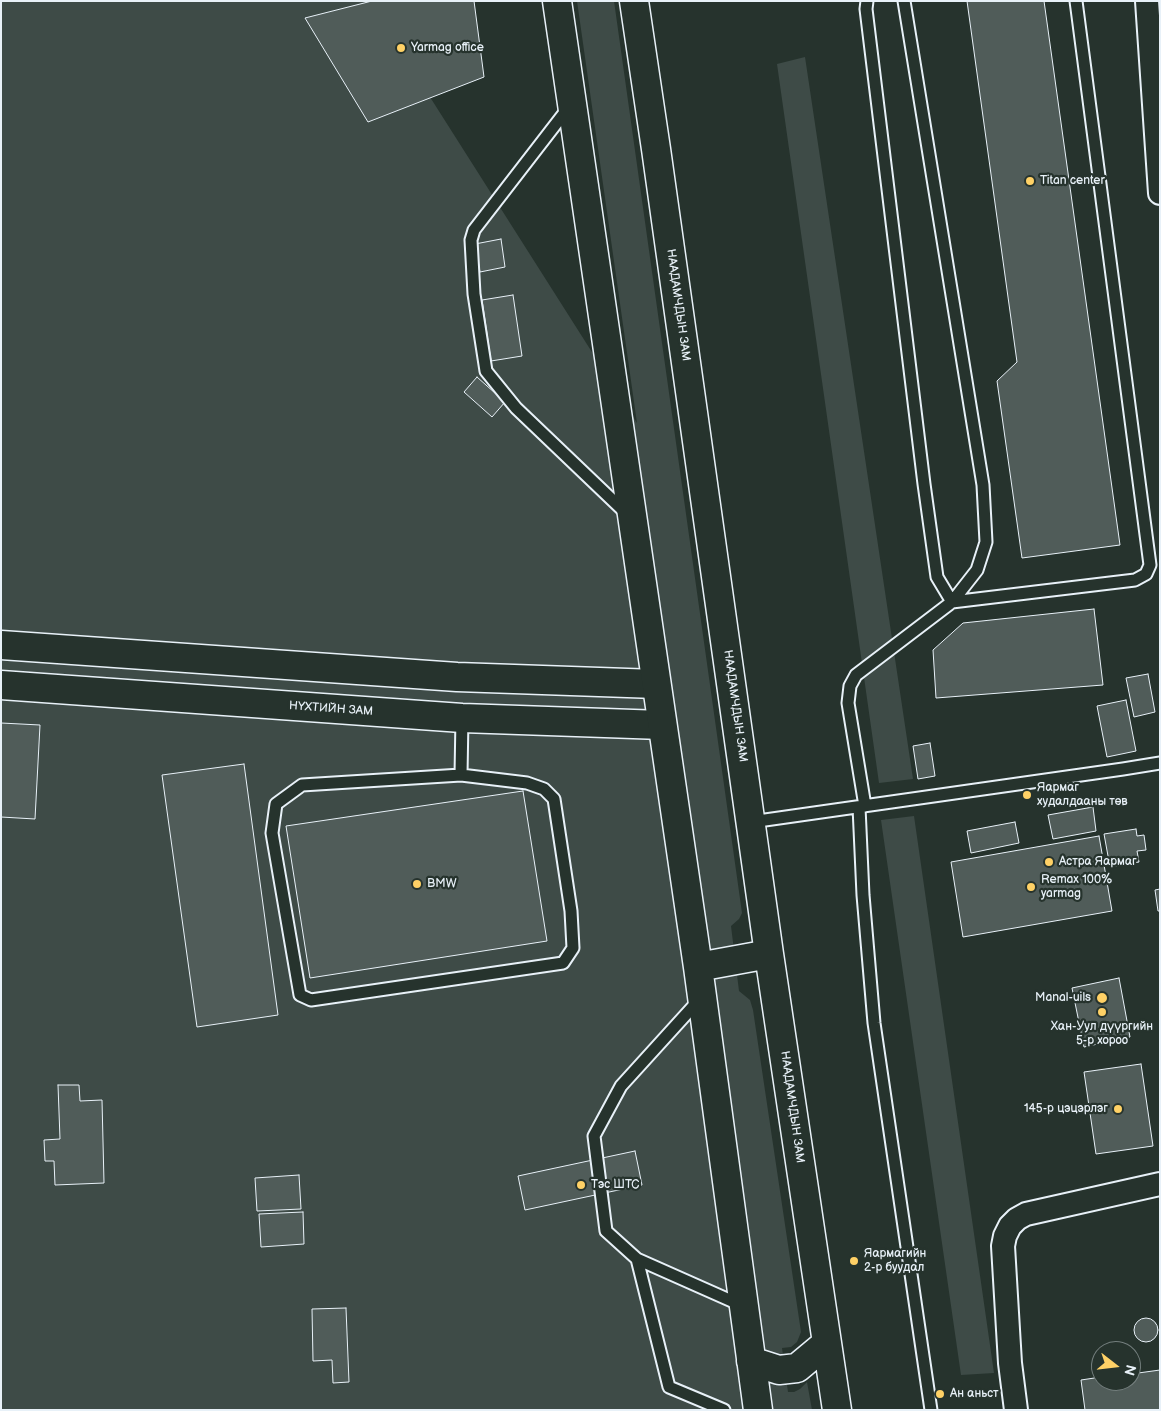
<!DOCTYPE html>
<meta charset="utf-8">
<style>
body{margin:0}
#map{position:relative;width:1161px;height:1411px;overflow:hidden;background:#26332d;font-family:"Balsamiq Sans",sans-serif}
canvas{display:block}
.frame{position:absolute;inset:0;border:2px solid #e8f1f8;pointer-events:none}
.north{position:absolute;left:1091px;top:1341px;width:50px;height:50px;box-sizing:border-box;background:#26332d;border:1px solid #747f7e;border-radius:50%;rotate:106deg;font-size:14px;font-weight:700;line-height:20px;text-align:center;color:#e8f1f8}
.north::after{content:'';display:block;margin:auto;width:18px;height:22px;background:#ffd166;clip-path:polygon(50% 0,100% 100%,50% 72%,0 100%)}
</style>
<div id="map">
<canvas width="1161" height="1411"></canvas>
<div class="frame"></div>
<div class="north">N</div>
</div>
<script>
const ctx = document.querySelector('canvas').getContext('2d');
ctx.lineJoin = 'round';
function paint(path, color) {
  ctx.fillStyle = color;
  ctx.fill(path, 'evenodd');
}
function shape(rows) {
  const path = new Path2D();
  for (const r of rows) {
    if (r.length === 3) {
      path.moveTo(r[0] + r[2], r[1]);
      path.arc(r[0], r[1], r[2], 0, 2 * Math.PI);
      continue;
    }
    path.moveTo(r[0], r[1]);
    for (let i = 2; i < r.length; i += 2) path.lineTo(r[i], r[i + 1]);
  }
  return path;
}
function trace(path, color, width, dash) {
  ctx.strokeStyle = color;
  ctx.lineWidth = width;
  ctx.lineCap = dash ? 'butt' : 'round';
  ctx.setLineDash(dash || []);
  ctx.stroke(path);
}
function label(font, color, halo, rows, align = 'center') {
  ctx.font = font + ' "Balsamiq Sans",sans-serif';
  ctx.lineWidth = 4.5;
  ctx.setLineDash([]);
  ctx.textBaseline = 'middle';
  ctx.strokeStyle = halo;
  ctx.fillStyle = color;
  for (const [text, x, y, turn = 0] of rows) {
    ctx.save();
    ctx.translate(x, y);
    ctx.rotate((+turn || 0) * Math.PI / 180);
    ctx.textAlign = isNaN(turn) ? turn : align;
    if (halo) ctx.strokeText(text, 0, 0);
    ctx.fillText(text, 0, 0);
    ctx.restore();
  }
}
const green = shape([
 [1,1,369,1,637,423,577,1,614,1,742,913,739,919,731,926,739,991,750,1000,753,1010,801,1332,797,1342,791,1347,782,1348,788,1392,794,1392,800,1389,807,1382,812,1410,1,1410],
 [805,57,913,779,879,783,777,64],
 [914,816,994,1373,961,1375,881,820]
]);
const building = shape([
 [372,1,474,1,484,77,368,122,305,18,372,1],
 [967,1,1044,1,1120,545,1022,558,997,381,1017,362,967,1],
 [501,239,505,267,480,272,475,244,501,239],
 [513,295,522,356,491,361,482,300,513,295],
 [477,377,505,402,492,417,464,392,477,377],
 [1094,609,1103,685,936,698,933,650,963,623,1094,609],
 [1148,674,1155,712,1134,717,1126,678,1148,674],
 [1126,700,1136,751,1107,757,1097,706,1126,700],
 [1,723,40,725,35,819,1,817,1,723],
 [930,743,935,776,918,779,913,746,930,743],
 [244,764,278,1015,197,1027,162,775,244,764],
 [523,791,547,941,310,978,286,826,523,791],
 [1093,807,1096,831,1053,839,1048,815,1093,807],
 [1015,822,1019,843,971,853,967,831,1015,822],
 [1136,829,1137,836,1144,835,1146,850,1137,851,1139,862,1110,867,1104,834,1136,829],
 [1099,836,1112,911,963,937,951,862,1099,836],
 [1160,889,1160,911,1158,911,1155,890,1160,889],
 [1119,978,1130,1037,1084,1047,1072,988,1119,978],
 [1141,1064,1153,1146,1096,1154,1084,1072,1141,1064],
 [58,1085,79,1085,80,1101,102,1100,104,1183,55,1185,54,1161,45,1161,44,1140,60,1139,58,1085],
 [635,1151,642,1185,525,1210,518,1176,635,1151],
 [299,1175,301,1209,257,1211,255,1178,299,1175],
 [303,1212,304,1244,261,1247,259,1214,303,1212],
 [346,1308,349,1382,333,1383,332,1360,313,1361,312,1309,346,1308],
 [1146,1330,12],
 [1160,1370,1160,1410,1085,1410,1081,1380,1101,1377,1101,1381,1131,1381,1131,1374,1160,1370]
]);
const lane = shape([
 [867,1,866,9,924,484,937,577,952,602],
 [569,107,474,230,471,240,474,294,486,371,516,408,627,514],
 [952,602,1135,580,1146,574,1150,565,1076,1],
 [461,775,527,783,544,789,554,799,571,911,573,948,563,963,311,1000,300,995,272,833,276,804,302,785,461,775],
 [461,775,462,718],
 [865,806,848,703,850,686,856,675,952,602,977,570,986,542,983,485,904,1],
 [859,807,863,895,874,1023,931,1410],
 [751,822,1123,769,1160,763],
 [700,999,621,1086,594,1136,606,1231,637,1259,669,1387,724,1410],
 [637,1259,743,1306]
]);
const street = shape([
 [1147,1,1160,193],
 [1016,1410,1010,1363,1003,1246,1005,1236,1010,1226,1017,1219,1026,1214,1160,1184]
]);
const secondary = shape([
 [1,645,457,677,656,684],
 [1,685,462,718,662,725]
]);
const highway = shape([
 [557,1,698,967,758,1410],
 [634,1,656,149,769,954,837,1410],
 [698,967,769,954],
 [751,1361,779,1370,797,1368,827,1343]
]);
const markers = [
 [401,48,5,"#ffd166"],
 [1030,181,5,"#ffd166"],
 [1027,795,5,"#ffd166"],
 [1049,862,5,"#ffd166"],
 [417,884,5,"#ffd166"],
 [1031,887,5,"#ffd166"],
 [1102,998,6,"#ffd166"],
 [1102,1012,5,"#ffd166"],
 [1118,1109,5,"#ffd166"],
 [581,1185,5,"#ffd166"],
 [854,1261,5,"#ffd166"],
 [940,1394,5,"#ffd166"]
];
const poiNames = [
 ["Yarmag office",411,48],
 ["Titan center",1040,181],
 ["Яармаг",1037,788],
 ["худалдааны төв",1037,802],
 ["Астра Яармаг",1059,862],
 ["Remax 100%",1041,880],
 ["yarmag",1041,894],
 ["BMW",427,884],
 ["Manal-uils",1091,998,"right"],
 ["Хан-Уул дүүргийн",1102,1027,"center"],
 ["5-р хороо",1102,1041,"center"],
 ["145-р цэцэрлэг",1108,1109,"right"],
 ["Тэс ШТС",591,1185],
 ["Яармагийн",864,1254],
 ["2-р буудал",864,1268],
 ["Ан аньст",950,1394]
];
const streetNames = [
 ["НААДАМЧДЫН ЗАМ",678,305,82],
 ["НААДАМЧДЫН ЗАМ",735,706,82],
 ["НҮХТИЙН ЗАМ",331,709,4],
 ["НААДАМЧДЫН ЗАМ",792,1107,82]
];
paint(green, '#3e4b47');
paint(building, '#505c59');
trace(building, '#e8f1f8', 1);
trace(lane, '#e8f1f8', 15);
trace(street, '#e8f1f8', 26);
trace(secondary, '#e8f1f8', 31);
trace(highway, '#e8f1f8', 31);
trace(lane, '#26332d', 11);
trace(street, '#26332d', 22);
trace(secondary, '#26332d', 28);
trace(highway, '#26332d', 28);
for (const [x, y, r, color] of markers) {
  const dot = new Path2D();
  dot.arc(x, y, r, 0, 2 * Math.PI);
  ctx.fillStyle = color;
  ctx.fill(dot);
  trace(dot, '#26332d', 2);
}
label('12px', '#e8f1f8', '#26332d', poiNames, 'left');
label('12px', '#e8f1f8', '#26332d', streetNames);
</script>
